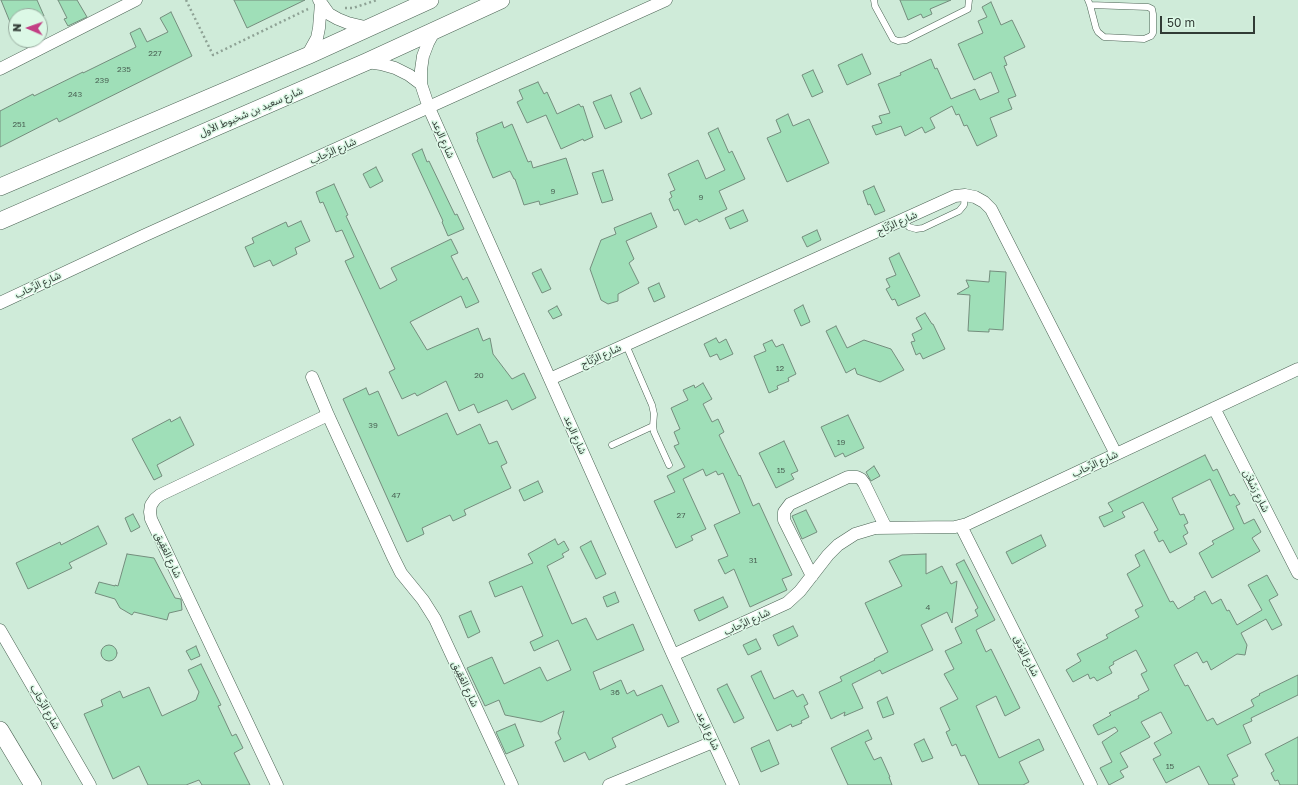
<!DOCTYPE html>
<meta charset="utf-8">
<style>
body{margin:0}
#map{position:relative;width:1298px;height:785px;overflow:hidden;background:#cfebd9;font-family:"Golos Text",sans-serif}
canvas{display:block}
.north{position:absolute;left:8px;top:8px;width:40px;height:40px;box-sizing:border-box;background:#dcf8e6;border:1px solid #98ac9f;border-radius:50%;rotate:272deg;font-size:11px;font-weight:700;line-height:16px;text-align:center;color:#313b35}
.north::after{content:'';display:block;margin:auto;width:14px;height:18px;background:#c34085;clip-path:polygon(50% 0,100% 100%,50% 72%,0 100%)}
.scale{position:absolute;left:1160px;top:16px;width:95px;height:18px;box-sizing:border-box;border:2px solid #313b35;border-top:0;padding-left:5px;font-size:12px;line-height:14px;white-space:nowrap;color:#313b35;-webkit-text-stroke:3px #dcf8e6;paint-order:stroke}
</style>
<div id="map">
<canvas width="1298" height="785"></canvas>
<div class="north">N</div>
<div class="scale">50 m</div>
</div>
<script>
const ctx = document.querySelector('canvas').getContext('2d');
ctx.lineJoin = 'round';
function paint(path, color) {
  ctx.fillStyle = color;
  ctx.fill(path, 'evenodd');
}
function shape(rows) {
  const path = new Path2D();
  for (const r of rows) {
    if (r.length === 3) {
      path.moveTo(r[0] + r[2], r[1]);
      path.arc(r[0], r[1], r[2], 0, 2 * Math.PI);
      continue;
    }
    path.moveTo(r[0], r[1]);
    for (let i = 2; i < r.length; i += 2) path.lineTo(r[i], r[i + 1]);
  }
  return path;
}
function trace(path, color, width, dash) {
  ctx.strokeStyle = color;
  ctx.lineWidth = width;
  ctx.lineCap = dash ? 'butt' : 'round';
  ctx.setLineDash(dash || []);
  ctx.stroke(path);
}
function label(font, color, halo, rows, align = 'center') {
  ctx.font = font + ' "Golos Text","Noto Sans Arabic",sans-serif';
  ctx.lineWidth = 3;
  ctx.setLineDash([]);
  ctx.textBaseline = 'middle';
  ctx.strokeStyle = halo;
  ctx.fillStyle = color;
  for (const [text, x, y, turn = 0] of rows) {
    ctx.save();
    ctx.translate(x, y);
    ctx.rotate((+turn || 0) * Math.PI / 180);
    ctx.textAlign = isNaN(turn) ? turn : align;
    if (halo) ctx.strokeText(text, 0, 0);
    ctx.fillText(text, 0, 0);
    ctx.restore();
  }
}
const building = shape([
 [1,0,37,0,44,16,16,16,16,19,10,22,1,0],
 [58,0,77,0,87,17,68,26,64,19,67,18,58,0],
 [234,0,305,0,247,28,234,0],
 [900,0,951,0,930,9,932,14,923,18,921,14,908,20,900,0],
 [991,2,1001,25,1012,20,1025,47,1004,57,1007,65,1004,66,1016,96,1008,99,1012,109,990,118,997,136,977,146,967,125,964,126,959,114,956,115,952,106,930,118,935,128,925,133,922,127,905,136,901,126,876,135,872,126,882,123,879,116,890,113,878,84,901,75,900,73,931,59,935,69,937,68,951,99,975,89,980,100,999,92,991,72,974,80,958,44,983,33,978,21,987,17,982,7,991,2],
 [171,12,192,56,59,122,57,118,0,147,0,111,33,94,34,96,83,72,83,73,136,47,130,33,140,28,147,42,168,32,160,18,171,12],
 [862,54,871,74,847,85,838,65,862,54],
 [813,70,823,92,812,97,802,75,813,70],
 [538,82,544,94,547,92,557,114,579,104,581,107,583,106,593,137,584,141,583,139,561,149,546,115,527,123,517,102,523,99,519,90,538,82],
 [640,88,652,114,641,119,630,93,640,88],
 [611,95,622,122,605,129,593,102,611,95],
 [788,114,793,126,809,119,829,163,787,182,767,138,781,132,776,120,788,114],
 [502,122,504,128,512,124,528,162,531,161,533,168,566,158,578,194,540,205,539,201,524,205,515,179,514,179,510,171,493,178,477,140,478,139,476,133,502,122],
 [718,128,729,153,732,151,745,179,719,191,727,209,699,222,697,219,685,225,678,209,674,211,669,199,672,197,670,192,675,190,668,174,698,160,706,179,725,170,708,133,718,128],
 [422,149,427,162,429,161,455,215,457,214,464,229,448,236,442,222,443,221,412,154,422,149],
 [376,167,383,181,370,188,363,174,376,167],
 [603,170,613,200,602,203,592,173,603,170],
 [334,184,348,215,346,216,380,289,397,280,391,268,451,239,458,253,451,256,463,280,467,277,479,302,466,308,461,296,410,322,427,350,478,328,483,341,490,338,493,354,512,379,524,373,536,398,512,410,507,400,478,413,474,404,459,411,446,381,417,396,415,393,402,399,389,372,395,369,345,261,354,257,342,230,336,232,323,202,320,203,316,192,334,184],
 [874,186,885,211,875,215,870,204,868,205,863,191,874,186],
 [743,210,748,221,730,229,725,218,743,210],
 [651,213,657,227,626,241,634,259,629,263,639,283,618,294,618,301,608,304,601,300,590,269,601,240,616,234,614,228,651,213],
 [301,221,310,241,295,248,297,254,273,266,270,260,254,267,245,247,254,243,252,238,286,222,288,227,301,221],
 [817,230,821,240,807,247,802,237,817,230],
 [899,253,920,296,898,306,895,299,892,300,886,289,890,287,886,279,896,275,889,258,899,253],
 [541,269,551,289,542,293,532,273,541,269],
 [990,271,1006,272,1003,330,989,329,989,332,968,331,970,295,957,294,969,287,966,280,989,282,990,271],
 [659,283,665,297,654,302,648,288,659,283],
 [803,305,810,322,801,326,794,310,803,305],
 [557,306,562,315,553,319,548,311,557,306],
 [925,313,932,324,933,324,945,349,923,359,920,353,916,355,911,342,915,341,912,334,922,329,916,318,925,313],
 [836,326,847,348,864,340,891,349,904,370,880,382,857,374,855,368,846,373,826,331,836,326],
 [716,338,719,343,726,339,733,354,720,360,717,354,710,357,704,344,716,338],
 [772,340,776,347,783,344,796,374,788,378,789,381,777,386,778,389,769,393,754,356,766,351,763,344,772,340],
 [703,383,712,399,703,404,712,422,718,419,724,432,719,435,739,476,740,475,753,506,759,503,792,575,782,579,787,590,750,607,734,569,725,574,718,560,728,556,714,525,740,513,723,473,718,475,716,471,706,476,703,469,683,479,706,529,691,536,693,540,676,548,654,501,675,492,667,476,685,467,674,446,679,444,674,432,680,429,671,408,688,400,683,390,694,385,695,388,703,383],
 [366,388,369,395,378,391,398,436,447,413,457,435,480,424,489,444,497,441,507,463,501,466,511,488,464,510,466,515,453,521,450,515,422,528,424,534,407,542,343,399,366,388],
 [848,415,864,448,845,457,843,453,835,457,821,427,848,415],
 [180,417,194,445,157,465,162,476,154,480,132,439,170,419,171,422,180,417],
 [784,441,798,471,791,474,794,479,776,488,759,453,784,441],
 [1205,455,1213,471,1217,469,1230,496,1234,494,1240,504,1236,506,1244,524,1254,519,1261,532,1252,538,1260,551,1212,578,1199,553,1214,544,1212,541,1234,529,1210,479,1172,498,1180,515,1184,514,1188,523,1184,525,1188,533,1183,536,1187,544,1170,553,1163,540,1159,542,1154,532,1158,530,1143,502,1122,512,1125,517,1104,527,1099,517,1113,511,1108,503,1205,455],
 [874,466,880,476,871,481,866,472,874,466],
 [538,481,543,492,524,501,519,490,538,481],
 [806,510,817,532,802,539,792,516,806,510],
 [133,514,140,527,131,532,125,518,133,514],
 [98,526,107,544,69,563,72,568,28,589,16,563,60,542,61,545,98,526],
 [1041,535,1046,546,1012,564,1006,552,1041,535],
 [555,539,558,545,564,541,569,550,562,554,564,557,547,566,572,624,586,618,597,640,633,624,644,650,593,672,600,690,621,680,627,694,634,690,637,696,662,685,679,722,668,727,662,714,612,738,616,747,589,760,585,752,564,762,555,742,561,739,558,733,564,711,541,722,505,715,499,700,485,706,467,668,492,657,504,684,540,667,547,681,571,670,558,640,534,651,530,642,543,636,522,586,495,597,489,582,533,563,528,554,555,539],
 [591,541,606,574,596,579,580,547,591,541],
 [1144,550,1170,602,1173,601,1178,609,1195,599,1194,597,1205,591,1212,604,1221,599,1227,611,1229,610,1237,625,1262,610,1248,585,1267,575,1278,595,1269,600,1282,625,1272,630,1266,619,1241,633,1247,645,1245,655,1237,654,1211,670,1207,661,1203,663,1197,652,1174,665,1185,686,1188,685,1207,721,1213,718,1217,725,1254,706,1251,700,1260,695,1259,694,1298,675,1298,695,1251,718,1252,721,1243,725,1251,743,1227,755,1238,776,1232,779,1235,785,1209,785,1199,766,1166,783,1153,759,1161,755,1154,743,1172,733,1161,712,1141,722,1150,737,1120,753,1128,767,1120,771,1124,777,1109,785,1100,768,1112,762,1102,742,1118,731,1115,727,1098,735,1093,725,1111,715,1109,713,1139,698,1138,696,1149,690,1141,674,1147,671,1136,650,1113,662,1114,664,1109,667,1112,673,1097,681,1094,677,1090,679,1088,674,1073,682,1066,670,1081,661,1077,654,1108,638,1106,635,1139,617,1135,610,1143,606,1127,574,1140,566,1135,555,1144,550],
 [127,554,154,558,175,598,181,599,182,610,169,613,167,620,134,612,132,615,120,608,115,599,95,593,99,582,115,586,115,585,118,586,127,554],
 [926,554,926,574,942,566,951,584,957,581,952,623,947,612,921,625,933,650,882,674,880,670,852,684,863,708,844,716,845,712,831,719,819,692,842,681,840,677,875,660,874,659,888,652,865,603,902,586,889,561,902,555,926,554],
 [964,560,995,620,976,630,986,652,991,649,1020,708,1005,716,996,696,976,706,999,758,1039,739,1044,750,1019,762,1029,782,1023,785,979,785,965,755,961,756,956,744,952,746,946,732,950,730,940,708,958,699,944,674,954,669,945,651,962,643,955,628,978,616,975,610,978,608,956,564,964,560],
 [615,592,619,602,607,607,603,597,615,592],
 [723,597,728,607,699,621,694,610,723,597],
 [471,611,480,632,468,638,459,616,471,611],
 [793,626,798,636,778,646,773,635,793,626],
 [756,639,761,649,748,655,743,645,756,639],
 [109,653,8],
 [196,646,200,656,191,660,186,651,196,646],
 [201,664,221,705,218,706,232,736,236,734,243,748,234,753,250,785,202,785,199,780,186,785,148,785,139,766,113,779,84,714,103,706,101,700,120,691,123,698,149,687,162,716,196,700,199,692,188,670,201,664],
 [761,671,774,699,793,690,797,697,803,694,808,704,804,706,809,717,801,721,802,723,792,727,791,724,777,731,751,676,761,671],
 [727,684,744,718,734,723,717,689,727,684],
 [887,697,894,714,883,718,877,702,887,697],
 [515,724,524,746,506,754,496,732,515,724],
 [868,730,872,739,865,742,874,760,881,757,890,777,889,777,892,785,848,785,831,748,868,730],
 [1298,737,1298,785,1280,785,1278,780,1275,781,1271,773,1274,771,1265,754,1298,737],
 [924,739,933,758,922,762,914,744,924,739],
 [769,740,779,764,761,772,751,748,769,740]
]);
const path = shape([
 [186,0,213,55,308,9],
 [345,8,353,8,377,0]
]);
const lane = shape([
 [874,0,875,6,893,39,898,41,906,40,968,9,969,0],
 [1088,0,1090,5,1096,28,1098,32,1104,37,1144,39,1151,36,1153,33,1153,14,1152,9,1148,7,1090,5],
 [902,220,909,227,916,229,923,228,959,211,964,205,965,195],
 [626,345,652,405,654,414,653,426,654,432,669,465],
 [612,445,653,426]
]);
const street = shape([
 [319,0,329,14,338,19,348,23,369,28],
 [435,30,428,43,423,56,421,70,421,84,429,108,673,655,733,785],
 [307,56,317,38,319,28,321,3],
 [367,62,381,64,395,68,409,75,421,84],
 [0,69,136,0],
 [0,303,143,236,666,0],
 [312,377,328,415,393,557,401,573,423,600,435,619,512,785],
 [550,379,955,196,965,195,975,197,984,202,991,209,1116,454],
 [1214,408,1298,573],
 [961,526,1091,785],
 [812,576,784,520,784,512,790,504,848,477,857,477,861,479,864,483,886,528],
 [0,630,90,785],
 [673,655,787,603,800,591,828,555,838,545,855,534,875,528,955,527,967,524,1298,369],
 [277,785,151,519,150,512,151,505,155,499,160,495,328,415],
 [609,785,713,742]
]);
const secondary = shape([
 [0,187,307,56,430,0],
 [0,221,366,62,501,0],
 [0,730,33,785]
]);
const numberNames = [
 ["227",155,53],
 ["235",124,69],
 ["239",102,80],
 ["243",75,94],
 ["251",19,124],
 ["9",553,191],
 ["9",701,197],
 ["12",780,368],
 ["20",479,375],
 ["39",373,425],
 ["19",841,442],
 ["15",781,470],
 ["47",396,495],
 ["27",681,515],
 ["31",753,560],
 ["4",928,607],
 ["36",615,692],
 ["15",1170,766]
];
const streetNames = [
 ["شارع سعيد بن شخبوط الأول",251,112,-23],
 ["شارع الرعد",443,139,66],
 ["شارع الرِّحاب",333,151,-24],
 ["شارع الرِّتَاج",897,223,-24],
 ["شارع الرِّحاب",38,285,-25],
 ["شارع الرِّتَاج",601,356,-24],
 ["شارع الرعد",575,435,66],
 ["شارع الرِّحاب",1095,464,-25],
 ["شارع رَسْلاَن",1256,491,63],
 ["شارع العَقِيق",168,555,65],
 ["شارع الرِّحاب",747,622,-25],
 ["شارع الوَدَق",1026,656,63],
 ["شارع العَقِيق",465,684,65],
 ["شارع الرِّحاب",45,707,60],
 ["شارع الرعد",708,731,65]
];
paint(building, '#9fdfb8');
trace(building, '#748d7d', 1);
trace(lane, '#4b6354', 7);
trace(street, '#4b6354', 13);
trace(secondary, '#4b6354', 18);
trace(path, '#8ea295', 2.5, [2, 3]);
trace(lane, '#fff', 6);
trace(street, '#fff', 12);
trace(secondary, '#fff', 17);
label('8px', '#4c6456', null, numberNames);
label('10px', '#313b35', '#dcf8e6', streetNames);
</script>
